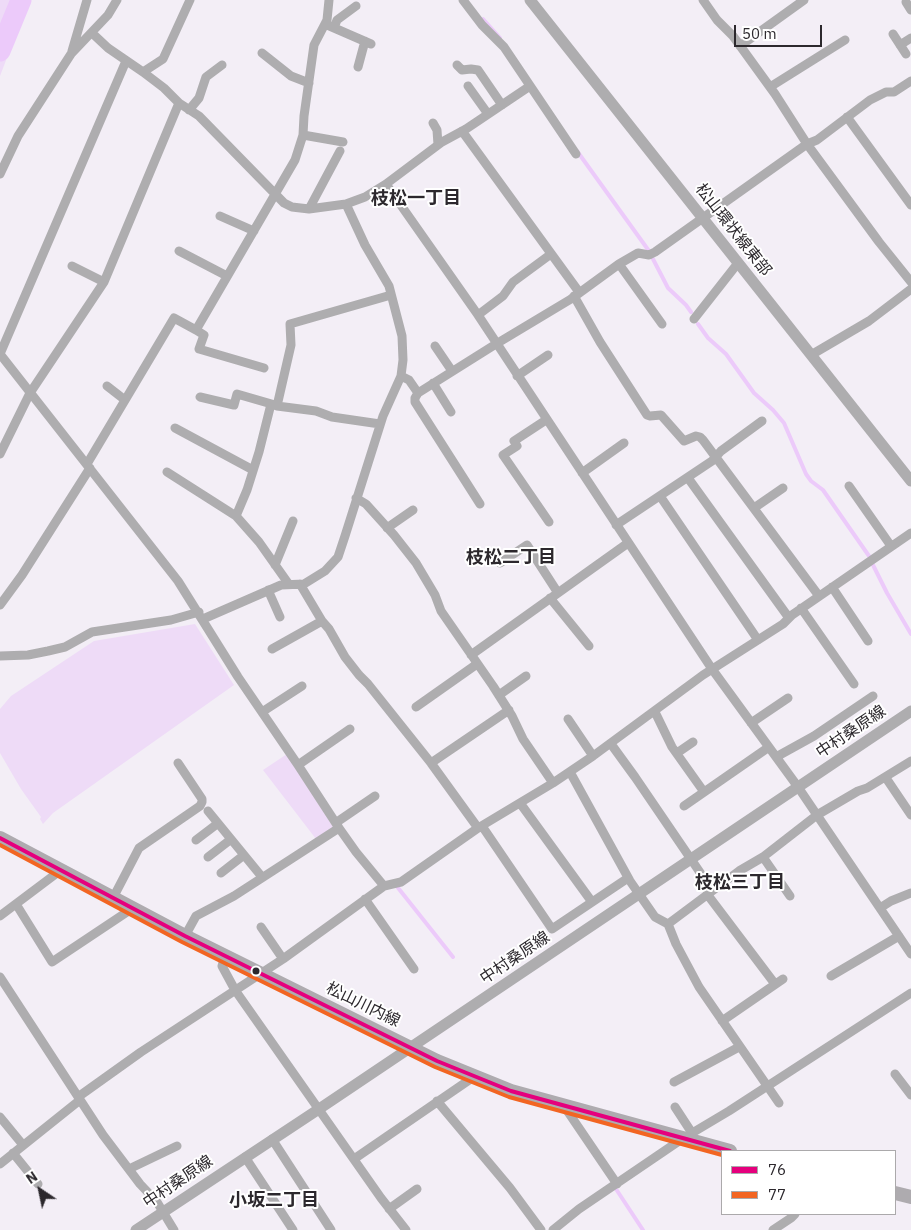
<!DOCTYPE html>
<meta charset="utf-8">
<style>
body{margin:0}
#map{position:relative;width:911px;height:1230px;overflow:hidden;background:#f3eef6;font-family:"IBM Plex Sans",sans-serif}
canvas{display:block}
.legend{position:absolute;left:721px;top:1150px;width:175px;height:65px;box-sizing:border-box;background:#fff;border:1px solid #aba9ab;margin:0;padding:6px 9px;list-style:none;font-size:15px;color:#2c282d}
.legend li{display:flex;align-items:center;gap:10px;height:25px}
.legend b{width:25px;border:1px solid #aba9ab}
.north{position:absolute;left:15px;top:1165px;width:50px;height:50px;-webkit-text-stroke:4px #fff;paint-order:stroke;rotate:326deg;font-size:14px;font-weight:700;line-height:20px;text-align:center;color:#2c282d}
.north::after{content:'';display:block;margin:auto;width:18px;height:22px;background:#2c282d;clip-path:polygon(50% 0,100% 100%,50% 72%,0 100%)}
.scale{position:absolute;left:734px;top:25px;width:88px;height:22px;box-sizing:border-box;border:2px solid #2c282d;border-top:0;padding-left:6px;font-size:15px;line-height:18px;white-space:nowrap;color:#2c282d;-webkit-text-stroke:4px #fff;paint-order:stroke}
</style>
<div id="map">
<canvas width="911" height="1230"></canvas>
<ul class="legend">
<li><b style="height:6px;background:#e5007d"></b>76</li>
<li><b style="height:6px;background:#f26522"></b>77</li>
</ul>
<div class="north">N</div>
<div class="scale">50 m</div>
</div>
<script>
const ctx = document.querySelector('canvas').getContext('2d');
ctx.lineJoin = 'round';
function paint(path, color) {
  ctx.fillStyle = color;
  ctx.fill(path, 'evenodd');
}
function shape(rows) {
  const path = new Path2D();
  for (const r of rows) {
    path.moveTo(r[0], r[1]);
    for (let i = 2; i < r.length; i += 2) path.lineTo(r[i], r[i + 1]);
  }
  return path;
}
function trace(path, color, width, dash) {
  ctx.strokeStyle = color;
  ctx.lineWidth = width;
  ctx.lineCap = dash ? 'butt' : 'round';
  ctx.setLineDash(dash || []);
  ctx.stroke(path);
}
function label(font, color, halo, rows, align = 'center') {
  ctx.font = font + ' "IBM Plex Sans","Noto Sans JP",sans-serif';
  ctx.lineWidth = 4;
  ctx.setLineDash([]);
  ctx.textBaseline = 'middle';
  ctx.strokeStyle = halo;
  ctx.fillStyle = color;
  for (const [text, x, y, turn = 0] of rows) {
    ctx.save();
    ctx.translate(x, y);
    ctx.rotate((+turn || 0) * Math.PI / 180);
    ctx.textAlign = isNaN(turn) ? turn : align;
    if (halo) ctx.strokeText(text, 0, 0);
    ctx.fillText(text, 0, 0);
    ctx.restore();
  }
}
const green = shape([
 [0,0,16,0,10,26,28,3,0,76],
 [195,624,234,685,53,813,43,824,40,819,41,817,21,789,0,753,0,709,11,696,94,641],
 [287,754,333,827,316,839,263,770]
]);
const water = shape([
 [16,0,29,0,28,3,9,27]
]);
const stream = shape([
 [483,19,500,38],
 [577,151,649,251],
 [653,259,668,288,686,305,691,312],
 [698,324,708,338,726,354,754,393,773,410,784,423,806,474,811,481,823,490,869,556],
 [873,565,887,593,911,634],
 [395,884,453,957],
 [616,1189,643,1230]
]);
const river = shape([
 [0,51,21,0]
]);
const minor = shape([
 [463,0,482,25,504,47,576,154],
 [703,0,717,20,733,36,775,94,807,144,879,242,911,282],
 [906,2,911,10],
 [325,24,371,44],
 [334,28,337,20,356,6],
 [92,33,108,48,143,72,164,88,179,103,199,116,284,203,292,207,309,209,346,204,365,197,386,184,442,142,466,129,530,86],
 [893,34,906,54],
 [900,45,911,38],
 [740,46,804,0],
 [72,51,87,0],
 [262,53,291,76,309,83],
 [457,65,462,70,471,69,478,70,502,105],
 [358,67,365,41],
 [143,72,163,59,190,0],
 [468,86,488,114],
 [770,87,845,40],
 [189,110,199,98,206,77,222,65],
 [847,117,911,205],
 [433,123,437,130,438,145],
 [462,131,579,292],
 [303,135,343,142],
 [0,174,18,136,71,54,108,15,117,0],
 [386,184,478,315,712,669,798,787,911,954],
 [309,209,340,151],
 [220,216,254,231],
 [179,251,227,276],
 [619,264,662,324],
 [72,266,104,282],
 [574,296,600,342,647,415,650,416,661,415,684,441,696,436,700,437,703,440,819,596],
 [478,315,503,296,513,282,551,254],
 [694,319,738,263],
 [196,330,204,335,199,349,264,368],
 [435,346,452,371],
 [0,354,178,581,238,677,298,765,339,828,356,852,384,886],
 [0,354,126,61],
 [811,355,869,321,911,289],
 [401,376,409,380,418,393,496,344,571,299,619,264,638,253,649,255,655,252,807,144,817,140,870,100,886,92,894,92,911,81],
 [517,376,548,355],
 [433,383,451,412],
 [107,386,125,400],
 [418,393,415,398,415,402,480,504],
 [200,397,234,405,237,394,275,405],
 [546,420,514,441,517,446,503,455,549,522],
 [380,424,332,417,316,411,277,406,291,345,290,324,391,295],
 [175,428,253,470],
 [0,454,30,393,104,282,179,103],
 [87,464,174,318,196,330,295,160,303,135,304,116,314,45,327,20,329,0],
 [167,472,236,516,259,542,288,583],
 [582,473,624,443],
 [688,478,789,618],
 [849,486,891,546],
 [660,496,758,640],
 [356,498,366,504,394,535,416,563,435,595,441,611,493,686,512,716,523,739,553,783],
 [754,508,783,488],
 [236,516,247,490,259,452,271,404],
 [616,525,712,461,721,451,762,421],
 [387,528,413,510],
 [500,563,527,545,558,593],
 [275,565,293,521],
 [300,584,322,621,329,629,345,657,359,675,368,684,431,763,478,828],
 [832,587,868,641],
 [268,590,280,617],
 [550,598,589,646],
 [0,605,22,575,90,468],
 [801,608,854,684],
 [203,619,281,585,304,584,325,571,338,557,345,536,383,416,401,376,403,360,402,336,389,286,365,245,346,204],
 [272,649,322,621],
 [471,655,628,543],
 [0,656,28,655,48,651,65,647,92,632,171,620,199,612],
 [499,695,526,676],
 [416,707,477,664],
 [262,712,302,686],
 [655,712,672,747,704,792],
 [568,719,593,756],
 [751,723,788,698],
 [611,744,635,777,712,890],
 [677,753,693,742],
 [776,757,814,736,873,696],
 [431,763,509,710],
 [298,765,350,729],
 [570,772,630,881,655,917,668,924,676,944,699,987,779,1103],
 [886,778,911,815],
 [520,803,592,902],
 [684,806,769,747],
 [208,811,262,877],
 [337,822,375,796],
 [482,826,552,929,628,878],
 [196,840,217,824],
 [208,857,230,840],
 [763,857,790,896],
 [221,873,244,855],
 [707,894,775,984],
 [113,898,139,848,200,806,202,802,202,799,178,763],
 [365,899,414,969],
 [16,904,52,962,133,908],
 [880,908,891,901,911,893],
 [0,916,61,870],
 [668,924,739,871,763,857,817,815,858,791,867,788,911,761],
 [261,927,283,959],
 [185,936,196,916,234,896,339,828],
 [225,956,222,966,235,990,381,1198,406,1230],
 [831,976,899,936],
 [0,977,103,1135,140,1184,157,1202,174,1230],
 [722,1021,783,979],
 [895,1074,911,1095],
 [674,1082,739,1047],
 [78,1097,141,1052,283,959,384,886,401,882,478,828,553,783,593,756,703,675,783,624,792,615,911,533],
 [437,1101,510,1188,541,1230],
 [564,1106,617,1184],
 [675,1107,692,1133],
 [0,1117,23,1145],
 [272,1139,331,1230],
 [13,1153,38,1184],
 [245,1157,293,1230],
 [354,1159,475,1076],
 [0,1164,80,1100],
 [129,1169,177,1146],
 [389,1209,417,1189],
 [553,1230,579,1209,682,1139,729,1111,911,993],
 [773,1230,791,1218,795,1214]
]);
const tertiary = shape([
 [530,0,911,481],
 [136,1230,319,1109,911,711]
]);
const secondary = shape([
 [0,838,185,936,437,1061,511,1091,730,1151],
 [895,1193,911,1197]
]);
const bus1 = shape([
 [0,838,185,936,437,1061,511,1091,730,1151]
]);
const bus2 = shape([
 [0,845,182,942,435,1067,509,1097,722,1155]
]);
const markers = [
 [256,971,4.5,"#2c282d"]
];
const streetNames = [
 ["松山環状線東部",733,230,52],
 ["中村桑原線",851,732,-34],
 ["中村桑原線",515,958,-34],
 ["松山川内線",363,1005,26],
 ["中村桑原線",178,1182,-34]
];
const neighbourhoodNames = [
 ["枝松一丁目",416,199],
 ["枝松二丁目",511,558],
 ["枝松三丁目",740,883],
 ["小坂二丁目",274,1201]
];
paint(green, '#eedbf7');
paint(water, '#eccafa');
trace(stream, '#eccafa', 4);
trace(river, '#eccafa', 21);
trace(minor, '#aeadaf', 9);
trace(tertiary, '#aeadaf', 11);
trace(secondary, '#aeabaf', 14);
trace(bus1, '#e5007d', 4);
trace(bus2, '#f26522', 4);
for (const [x, y, r, color] of markers) {
  const dot = new Path2D();
  dot.arc(x, y, r, 0, 2 * Math.PI);
  ctx.fillStyle = color;
  ctx.fill(dot);
  trace(dot, '#fff', 2);
}
label('16px', '#2c282d', '#fff', streetNames);
label('bold 18px', '#2c282d', '#fff', neighbourhoodNames);
</script>
